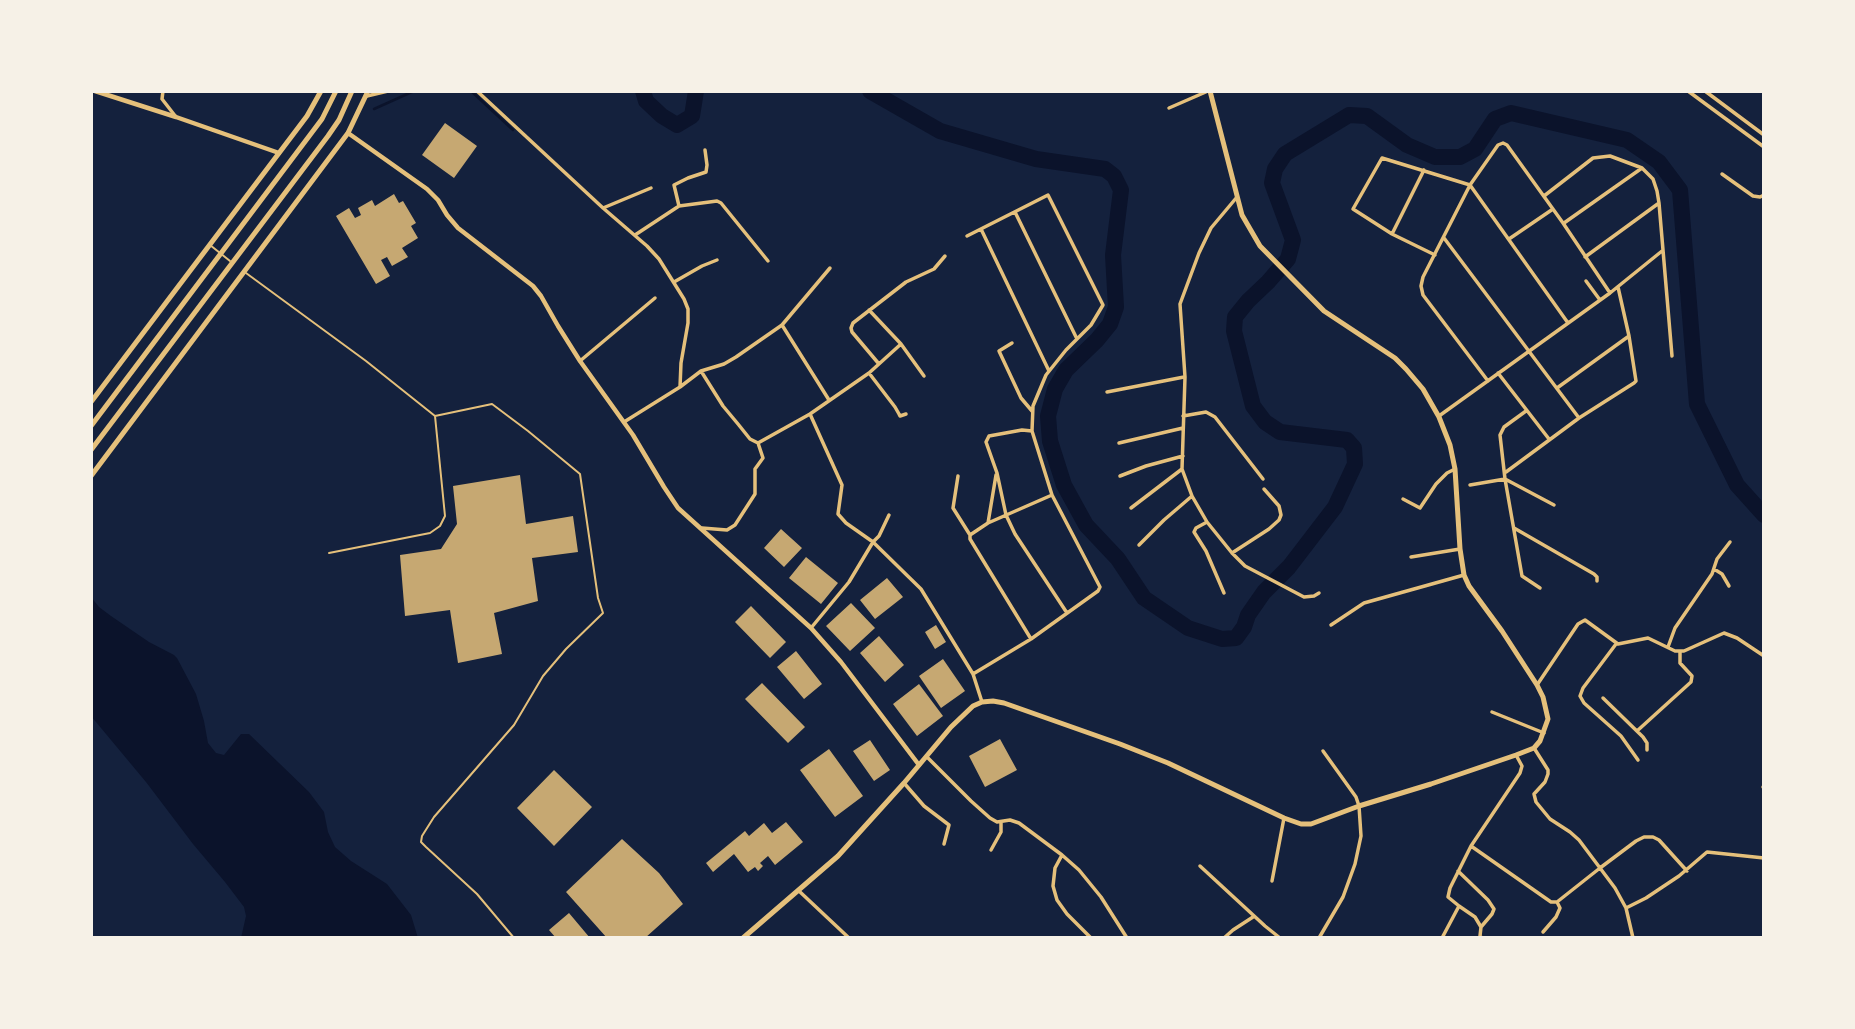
<!DOCTYPE html>
<style>
body{margin:0}
#map{position:relative;width:1855px;height:1029px;overflow:hidden;background:#14213d;font-family:"Golos Text",sans-serif}
canvas{display:block}
.frame{position:absolute;inset:0;border:93px solid #f6f1e7;pointer-events:none}
</style>
<div id="map">
<canvas width="1855" height="1029"></canvas>
<div class="frame"></div>
</div>
<script>
const ctx = document.querySelector('canvas').getContext('2d');
ctx.lineJoin = 'round';
function paint(path, color) {
  ctx.fillStyle = color;
  ctx.fill(path, 'evenodd');
}
function shape(rows) {
  const path = new Path2D();
  for (const r of rows) {
    path.moveTo(r[0], r[1]);
    for (let i = 2; i < r.length; i += 2) path.lineTo(r[i], r[i + 1]);
  }
  return path;
}
function trace(path, color, width, dash) {
  ctx.strokeStyle = color;
  ctx.lineWidth = width;
  ctx.lineCap = dash ? 'butt' : 'round';
  ctx.setLineDash(dash || []);
  ctx.stroke(path);
}
const water = shape([
 [91,597,99,607,111,616,149,642,174,655,177,658,196,694,204,721,208,743,216,753,224,755,241,734,249,734,309,792,324,812,328,832,335,847,351,861,387,884,411,915,418,938,241,938,246,916,244,907,225,882,193,844,146,782,91,716]
]);
const stream = shape([
 [471,91,513,130],
 [374,109,414,91]
]);
const river = shape([
 [643,91,646,101,662,116,677,125,692,116,696,91],
 [870,91,940,131,1036,159,1105,169,1114,176,1121,190,1113,255,1116,307,1110,324,1097,340,1066,370,1055,389,1048,416,1050,441,1064,485,1086,525,1118,559,1144,598,1188,628,1222,639,1236,638,1244,627,1248,615,1264,592,1289,567,1335,507,1355,464,1354,448,1347,440,1280,432,1265,422,1253,406,1234,331,1235,317,1248,301,1268,282,1288,259,1293,240,1272,183,1275,169,1285,154,1349,115,1367,116,1407,145,1435,157,1460,157,1475,149,1495,119,1511,113,1627,140,1659,162,1680,190,1697,404,1737,485,1764,515]
]);
const building = shape([
 [445,123,477,146,454,178,422,155],
 [394,194,399,203,403,201,416,223,411,226,418,238,402,248,408,257,392,266,387,257,381,260,390,276,376,284,336,216,349,208,355,218,361,215,358,208,372,200,375,206],
 [520,475,526,524,573,516,578,552,532,558,538,601,494,613,502,654,458,663,450,610,405,616,400,555,441,549,457,524,453,486],
 [781,529,802,548,784,567,764,548],
 [806,557,838,583,821,604,789,578],
 [887,578,903,597,875,619,860,600],
 [851,603,875,628,850,651,826,626],
 [751,606,786,642,770,658,735,622],
 [936,625,946,642,935,649,925,632],
 [879,636,904,665,885,682,860,653],
 [796,651,822,684,804,699,777,667],
 [943,659,965,691,941,708,919,676],
 [762,683,805,727,788,743,745,699],
 [919,684,943,716,917,736,893,704],
 [1000,739,1017,770,985,787,969,756],
 [870,740,890,770,874,781,853,751],
 [829,749,863,796,835,817,800,770],
 [554,770,592,807,554,846,517,808],
 [786,822,803,842,775,865,768,856,760,863,763,866,758,871,755,867,748,872,734,854,713,872,706,863,745,831,749,836,764,823,772,833],
 [622,839,659,873,683,904,645,938,607,938,566,892],
 [569,913,590,938,556,938,549,930]
]);
const service = shape([
 [210,245,230,261],
 [246,273,366,361,435,416,445,516,440,526,430,533,329,553],
 [435,416,492,404,528,431,580,474,598,598,603,613,566,649,543,676,514,725,434,817,422,836,421,842,426,847,477,894,514,938]
]);
const minor = shape([
 [163,91,162,99,176,117],
 [477,91,603,208,647,246,659,259,684,299,688,309,688,323,681,363,680,387,624,422],
 [1688,91,1764,147],
 [1705,91,1764,135],
 [367,96,388,91],
 [1169,108,1208,91],
 [1722,174,1753,196,1760,197,1764,195],
 [1544,196,1593,158,1610,156,1642,168,1653,179,1657,191,1659,203,1672,356],
 [1237,197,1211,228,1199,253,1180,304,1185,377,1182,469,1192,496,1207,522,1232,553,1245,566,1304,597,1314,596,1319,593],
 [679,206,717,201,721,203,768,261],
 [603,208,651,188],
 [1015,212,1077,339],
 [1564,223,1642,168],
 [981,229,1049,371],
 [1392,234,1424,170],
 [635,235,679,206,674,185,688,178,706,172,707,165,705,150],
 [967,236,1048,195,1103,305,1091,325,1066,350,1046,375,1033,406,1032,431],
 [1444,238,1579,418],
 [1509,239,1553,209],
 [1435,255,1392,234,1353,209,1382,158,1470,185,1568,323],
 [1585,257,1659,203],
 [1586,281,1600,300],
 [674,282,702,266,717,260],
 [869,310,901,344,924,376],
 [1012,343,999,351,1021,398,1032,411],
 [580,361,655,298],
 [879,364,852,332,851,328,853,323,906,282,934,269,945,256],
 [701,371,723,406,738,424,750,439,758,443,810,414,869,373,901,344],
 [869,373,895,407,899,414,900,416,906,414],
 [1498,373,1549,439],
 [1488,381,1423,295,1421,286,1423,277,1470,185,1498,145,1503,143,1507,145,1563,223,1610,293],
 [680,387,701,371,724,364,736,357,782,325],
 [1557,388,1629,336],
 [1107,392,1184,377],
 [829,400,782,325,830,268],
 [1526,411,1504,427,1500,435,1505,479,1522,576,1540,588],
 [810,414,842,485,838,514,846,523,873,542,921,589,973,674,982,702],
 [1183,416,1206,412,1215,417,1263,479],
 [1439,416,1610,293,1662,251],
 [1119,443,1183,428],
 [1506,472,1579,418,1634,383,1636,381,1629,336,1618,287],
 [996,475,988,523,970,535,970,539,1031,639],
 [958,476,953,508,970,535],
 [1120,476,1146,466,1183,456],
 [1470,485,1505,479,1554,505],
 [1403,499,1420,508,1436,484,1447,473,1455,469],
 [1131,508,1182,469],
 [1207,522,1196,528,1194,532,1206,551,1224,593],
 [988,523,1052,495],
 [702,528,727,530,735,525,755,494,755,469,763,458,758,443],
 [1514,528,1594,574,1597,577,1597,581],
 [1139,545,1164,520,1192,496],
 [1232,553,1269,529,1279,520,1281,515,1279,506,1264,489],
 [1411,557,1460,549],
 [1714,569,1722,574,1729,586],
 [1331,625,1364,603,1464,575],
 [811,628,849,582,873,542,879,536,889,515],
 [1616,644,1583,688,1580,696,1584,703,1621,736,1638,760],
 [1668,647,1675,628,1712,574,1717,559,1730,542],
 [973,674,1031,639,1098,591,1100,587,1052,495,1032,431,1022,430,989,436,986,442,997,473,1006,515,1015,534,1067,613],
 [1537,685,1578,624,1585,620,1618,644,1648,638,1675,651,1684,651,1724,633,1737,638,1764,656],
 [1603,698,1643,737,1647,743,1647,750],
 [1492,712,1544,733],
 [1637,731,1691,682,1692,676,1680,663,1680,652],
 [1534,748,1548,770,1548,774,1545,782,1534,794,1536,802,1550,819,1570,832,1579,840,1615,888,1626,908,1633,938],
 [927,757,971,801,990,818,997,822,1010,820,1019,823,1062,855,1079,870,1101,897,1127,938],
 [904,783,924,806,949,825,944,844],
 [1763,787,1764,787],
 [1471,846,1551,902,1557,902,1600,868,1636,841,1644,837,1653,837,1659,840,1687,871],
 [991,850,1001,832,1001,822],
 [1062,855,1055,868,1053,886,1057,900,1067,914,1091,938],
 [1200,866,1265,926,1280,938],
 [1458,871,1488,900,1494,909,1492,914,1481,927],
 [1272,881,1284,818],
 [799,891,849,938],
 [1459,906,1475,917,1481,927,1480,936,1482,938],
 [1626,908,1646,898,1679,876,1707,852,1764,858],
 [1543,932,1556,917,1560,908,1557,902],
 [1224,938,1233,930,1253,917],
 [1319,938,1343,897,1355,864,1361,836,1359,806,1356,797,1323,751],
 [1442,938,1459,906,1448,897,1450,888,1471,846,1520,773,1522,766,1516,755]
]);
const tertiary = shape([
 [95,91,176,117,279,153],
 [348,133,427,189,438,200,447,215,458,228,533,286,541,296,558,326,580,361,633,435,664,487,678,508,811,628,841,662,919,765]
]);
const secondary = shape([
 [743,938,838,856,904,783,951,727,973,706,982,702,993,701,1004,703,1120,744,1168,763,1284,818,1301,824,1311,824,1359,806,1431,784,1516,755,1534,748,1540,741,1548,719,1543,697,1537,685,1502,631,1469,586,1464,575,1460,549,1455,469,1450,445,1439,417,1423,389,1406,369,1395,358,1324,311,1260,246,1242,215,1210,91]
]);
const primary = shape([
 [91,402,307,116,321,91],
 [91,426,322,119,336,91],
 [91,450,328,136,339,120,352,91],
 [91,476,348,133,368,91]
]);
paint(water, '#0b132b');
trace(stream, '#0b132b', 2.5);
trace(river, '#0b132b', 16);
paint(building, '#c6a872');
trace(service, '#e5c07b', 2);
trace(minor, '#e5c07b', 3.5);
trace(tertiary, '#e5c07b', 4.5);
trace(secondary, '#e5c07b', 5);
trace(primary, '#e5c07b', 5);
</script>
